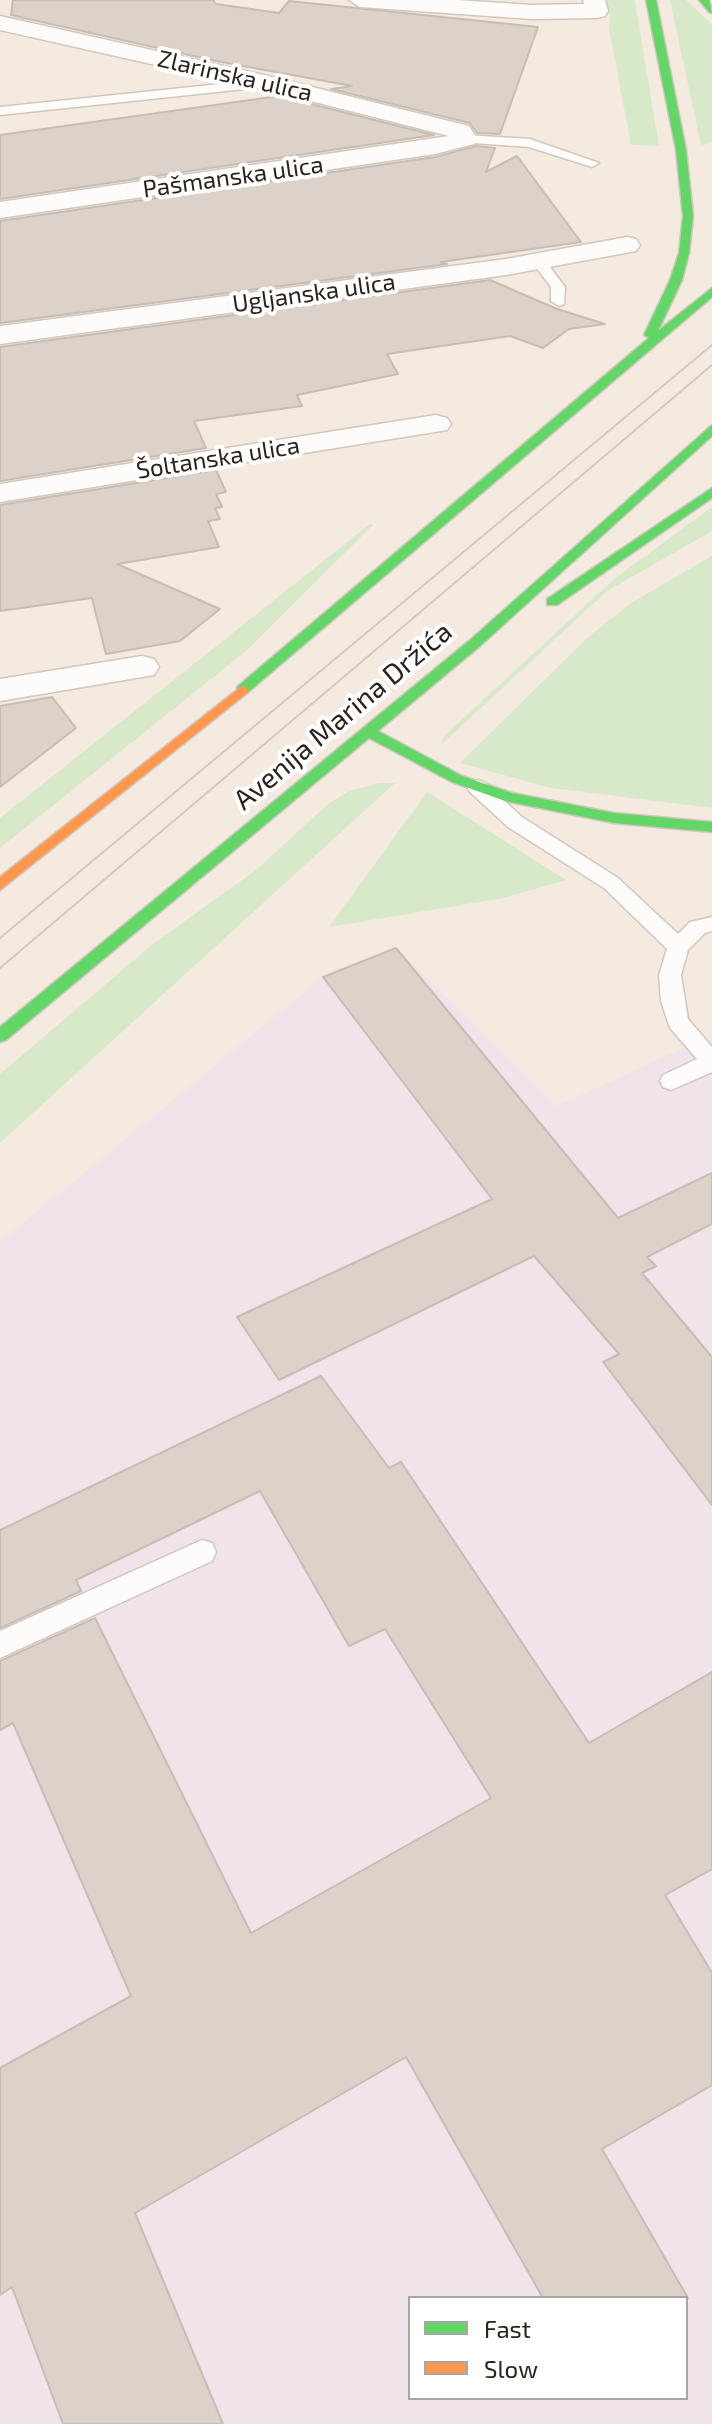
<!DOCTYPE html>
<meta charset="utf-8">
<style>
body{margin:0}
#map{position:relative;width:712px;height:2424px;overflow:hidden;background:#f5eadf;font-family:"Exo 2",sans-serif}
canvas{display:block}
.legend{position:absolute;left:408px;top:2296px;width:280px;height:104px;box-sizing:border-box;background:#fff;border:2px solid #aaa7a3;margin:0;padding:10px 14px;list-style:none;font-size:24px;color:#2b2219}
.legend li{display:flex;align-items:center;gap:16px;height:40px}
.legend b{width:40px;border:2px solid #aaa7a3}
</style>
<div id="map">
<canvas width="712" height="2424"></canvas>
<ul class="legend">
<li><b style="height:10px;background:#63d668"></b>Fast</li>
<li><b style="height:10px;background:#ff974d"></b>Slow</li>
</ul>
</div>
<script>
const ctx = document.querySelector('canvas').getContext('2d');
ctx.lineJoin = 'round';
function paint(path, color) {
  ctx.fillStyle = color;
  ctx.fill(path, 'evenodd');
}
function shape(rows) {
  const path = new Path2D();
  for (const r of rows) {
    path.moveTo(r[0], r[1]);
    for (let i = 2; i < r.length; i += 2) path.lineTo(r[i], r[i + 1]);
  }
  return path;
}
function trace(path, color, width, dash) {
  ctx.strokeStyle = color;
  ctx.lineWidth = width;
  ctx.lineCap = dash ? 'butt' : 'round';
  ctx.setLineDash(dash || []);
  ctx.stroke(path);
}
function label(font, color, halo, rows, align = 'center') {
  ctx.font = font + ' "Exo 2",sans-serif';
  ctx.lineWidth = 8;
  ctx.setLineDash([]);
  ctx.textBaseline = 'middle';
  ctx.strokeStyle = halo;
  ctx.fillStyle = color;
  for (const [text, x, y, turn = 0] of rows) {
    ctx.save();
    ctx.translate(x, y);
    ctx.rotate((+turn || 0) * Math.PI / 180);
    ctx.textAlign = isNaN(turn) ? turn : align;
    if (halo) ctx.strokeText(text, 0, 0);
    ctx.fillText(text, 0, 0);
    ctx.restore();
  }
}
const education = shape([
 [396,948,557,1106,712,1035,712,2424,0,2424,0,1242,323,977],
 [410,2298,686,2298,686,2398,410,2398]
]);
const green = shape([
 [604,0,635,0,659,146,631,145,609,29,610,16],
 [670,0,686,0,712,24,712,142,701,145],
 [712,507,712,531,607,591,441,745,444,736,614,579],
 [370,524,373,525,246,651,0,848,0,818],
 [712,556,712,808,551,788,460,763,587,638,631,603],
 [379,783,395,783,0,1143,0,1074,153,944,256,870,328,804,349,791],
 [427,792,566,880,503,898,329,927]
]);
const building = shape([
 [13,0,213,0,216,4,279,13,289,1,538,27,500,134,477,133,470,123,331,89,352,86,216,61,11,15,13,0],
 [279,96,434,135,0,199,0,135,279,96],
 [476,146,495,148,486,172,517,156,581,242,441,262,447,264,0,323,0,221,435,157,476,146],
 [490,280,557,309,605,324,569,329,543,348,510,336,387,354,398,374,297,395,302,406,194,421,206,448,0,481,0,347,490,280],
 [216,470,226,492,216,494,222,507,215,508,220,519,208,521,219,547,117,564,220,609,180,641,106,654,92,598,0,611,0,505,216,470],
 [52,697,76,728,0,787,0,706,52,697],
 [396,948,618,1218,712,1173,712,1224,647,1257,656,1266,642,1273,712,1357,712,1505,603,1362,619,1354,534,1256,279,1380,237,1317,492,1199,323,977,396,948],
 [321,1376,389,1468,401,1462,589,1743,712,1672,712,1869,665,1895,712,1973,712,2085,602,2149,688,2298,543,2298,406,2057,135,2213,223,2424,63,2424,12,2287,0,2295,0,2068,131,1996,13,1723,0,1730,0,1661,95,1618,251,1933,491,1798,385,1629,349,1646,260,1491,76,1580,81,1591,0,1628,0,1530,321,1376]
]);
const lane = shape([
 [268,79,273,80,273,86,0,115,0,107,268,79],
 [465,135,530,139,599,163,592,167,529,147,460,142,460,136,465,135],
 [539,258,544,259,565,287,564,304,559,306,551,301,551,287,532,262,539,258],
 [477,780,484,782,522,817,618,878,678,934,690,922,712,917,712,931,705,933,688,950,681,975,688,1019,712,1047,712,1072,671,1090,663,1087,660,1081,663,1075,697,1059,670,1028,661,1001,659,975,667,949,604,888,508,827,470,792,467,787,477,780],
 [202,1540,212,1543,216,1552,212,1561,0,1658,0,1631,202,1540]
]);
const street = shape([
 [349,0,457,0,532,5,584,4,583,0,605,0,608,11,605,16,597,18,532,19,360,7,349,0],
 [0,16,268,76,469,126,477,139,474,144,435,154,0,218,0,202,449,136,267,90,0,30,0,16],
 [627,237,636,239,640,245,636,251,506,275,0,344,0,326,506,259,627,237],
 [436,415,447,418,451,424,447,430,0,502,0,484,436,415],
 [142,656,154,659,159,667,154,675,0,701,0,679,142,656]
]);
const fast = shape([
 [646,0,656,0,686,150,693,216,689,253,682,280,658,331,712,288,712,297,247,693,237,693,237,687,649,338,644,335,670,280,679,253,683,216,676,150,646,0],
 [699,0,709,0,712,13,709,12,699,0],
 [712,425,712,436,480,646,378,731,462,776,512,793,614,813,712,822,712,832,614,823,505,801,452,782,369,738,6,1040,0,1042,0,1027,470,640,712,425],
 [712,488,712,498,557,605,547,605,547,599,712,488]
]);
const slow = shape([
 [242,686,247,687,247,693,0,890,0,877,242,686]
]);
const tram = shape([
 [0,938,712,345],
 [0,968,712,365]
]);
const farStreetnames = [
 ["Zlarinska ulica",235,76,13],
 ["Pašmanska ulica",233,177,-8],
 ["Ugljanska ulica",314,293,-8],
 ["Šoltanska ulica",218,458,-9]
];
const streetNames = [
 ["Avenija Marina Držića",343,716,-40]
];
paint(education, '#f0e3e9');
paint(green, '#d8e9ca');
paint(building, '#dcd2c9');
trace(building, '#c7bdb4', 2);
trace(lane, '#d0c7be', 3);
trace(street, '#d0c7be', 3);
trace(fast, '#d0c7be', 3);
trace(slow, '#d0c7be', 3);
paint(lane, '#fefcfa');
paint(street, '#fefcfa');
paint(fast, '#63d668');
paint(slow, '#ff974d');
trace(tram, '#cdcac6', 2);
label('24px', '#2b2219', '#fff', farStreetnames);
label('28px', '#2b2219', '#fff', streetNames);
</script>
